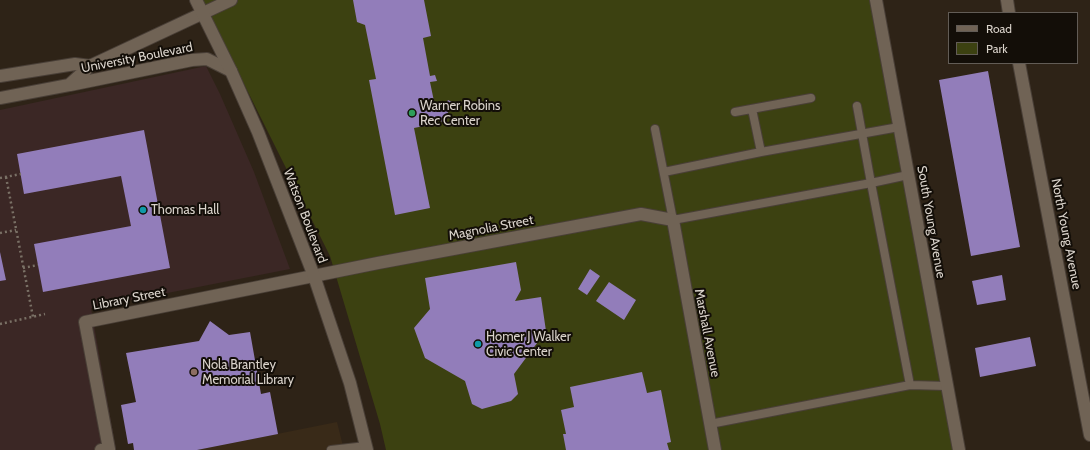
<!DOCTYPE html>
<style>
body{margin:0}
#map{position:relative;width:1090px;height:450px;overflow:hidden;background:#2e2317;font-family:Cabin,sans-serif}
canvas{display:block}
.legend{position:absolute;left:948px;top:12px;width:130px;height:52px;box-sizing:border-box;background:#130e08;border:1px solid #625c56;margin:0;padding:5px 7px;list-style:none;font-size:12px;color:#d9d2ca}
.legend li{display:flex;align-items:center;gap:8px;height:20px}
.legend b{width:20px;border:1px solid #625c56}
</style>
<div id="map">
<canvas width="1090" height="450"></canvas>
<ul class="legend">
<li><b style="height:5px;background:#706355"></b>Road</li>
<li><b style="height:11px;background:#3c4111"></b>Park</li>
</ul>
</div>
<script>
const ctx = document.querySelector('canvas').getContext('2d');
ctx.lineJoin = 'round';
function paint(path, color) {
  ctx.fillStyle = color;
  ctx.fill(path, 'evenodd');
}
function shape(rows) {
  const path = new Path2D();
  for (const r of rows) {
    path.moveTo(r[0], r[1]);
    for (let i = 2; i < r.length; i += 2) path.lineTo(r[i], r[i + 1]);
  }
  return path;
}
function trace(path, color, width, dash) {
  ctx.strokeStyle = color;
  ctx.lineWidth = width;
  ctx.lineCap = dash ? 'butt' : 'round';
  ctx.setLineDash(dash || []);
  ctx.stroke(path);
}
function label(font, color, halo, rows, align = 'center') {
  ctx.font = font + ' Cabin,sans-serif';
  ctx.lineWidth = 4;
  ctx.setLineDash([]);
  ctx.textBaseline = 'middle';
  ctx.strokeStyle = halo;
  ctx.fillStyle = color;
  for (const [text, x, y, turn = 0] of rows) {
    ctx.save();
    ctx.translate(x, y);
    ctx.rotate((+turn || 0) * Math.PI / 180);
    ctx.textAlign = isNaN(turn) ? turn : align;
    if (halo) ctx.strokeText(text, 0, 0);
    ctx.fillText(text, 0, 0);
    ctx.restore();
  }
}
const built = shape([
 [337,422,344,450,197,450]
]);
const education = shape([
 [206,66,220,94,254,172,290,269,91,308,116,450,0,450,0,110]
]);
const green = shape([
 [202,0,872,0,959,450,386,450,380,424,330,256]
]);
const building = shape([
 [353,0,424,0,431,36,423,38,430,76,435,75,437,81,430,82,435,106,444,107,448,100,454,103,442,122,438,119,434,124,414,128,430,208,395,215,369,80,376,79,365,25,357,22],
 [988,71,1020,247,971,256,939,80],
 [144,130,170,268,43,292,34,244,131,226,121,176,24,194,17,154],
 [0,252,6,280,0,281],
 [516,262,521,290,515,301,541,297,546,331,514,374,518,394,511,401,482,409,472,404,465,381,425,358,414,328,430,309,425,278],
 [590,269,600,276,587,295,578,289],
 [1002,275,1006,300,977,305,972,281],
 [609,282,636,300,624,320,596,301],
 [210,321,229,335,250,332,261,394,270,392,278,434,197,450,134,450,133,443,128,444,121,405,136,402,126,353,199,341],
 [1030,337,1036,366,980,377,975,348],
 [642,372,647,393,661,390,671,442,667,443,669,450,566,450,563,434,566,434,561,410,574,407,570,387]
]);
const path = shape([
 [6,177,33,317],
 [0,178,21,174],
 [0,233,16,230],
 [23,268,38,265],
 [0,324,45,314]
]);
const lane = shape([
 [752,109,761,152,899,127],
 [735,112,811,98],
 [655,129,673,220,871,183,857,106],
 [664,172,761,152],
 [908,175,871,183,910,385,947,386],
 [710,424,910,385],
 [331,450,366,446]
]);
const street = shape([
 [876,0,959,450],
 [1007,0,1009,13],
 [1019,63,1090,435],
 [0,76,75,64,90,66],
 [70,85,192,60,207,59,231,71],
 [0,98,69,85,90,66,231,0],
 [101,450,109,449,85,322,378,263,641,214,673,220,715,450]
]);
const secondary = shape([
 [196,0,231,71,258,132,314,276,350,383,367,450]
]);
const markers = [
 [412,113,4,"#2e9e5b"],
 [143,210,4,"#0f9aa8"],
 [478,344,4,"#0f9aa8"],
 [194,372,4,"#8d6e63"]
];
const streetNames = [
 ["University Boulevard",137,58,-11],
 ["Watson Boulevard",305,216,69],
 ["South Young Avenue",931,222,80],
 ["Magnolia Street",491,228,-11],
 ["North Young Avenue",1066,234,79],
 ["Library Street",129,299,-11],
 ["Marshall Avenue",707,333,79]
];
const poiNames = [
 ["Warner Robins",420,106],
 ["Rec Center",420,121],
 ["Thomas Hall",151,210],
 ["Homer J Walker",486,337],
 ["Civic Center",486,352],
 ["Nola Brantley",202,365],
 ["Memorial Library",202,380]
];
paint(built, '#392a18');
paint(education, '#3b2725');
paint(green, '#3c4111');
paint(building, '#927dba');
trace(lane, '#493f37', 10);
trace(street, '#493f37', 14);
trace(secondary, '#493f37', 14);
trace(path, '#7a7166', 2.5, [2, 3]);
trace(lane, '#706355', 8);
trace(street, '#706355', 12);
trace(secondary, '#706355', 12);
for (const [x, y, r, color] of markers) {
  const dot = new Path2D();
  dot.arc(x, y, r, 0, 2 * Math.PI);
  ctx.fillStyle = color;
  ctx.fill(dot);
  trace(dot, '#130e08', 1.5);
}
label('13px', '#d9d2ca', '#130e08', streetNames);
label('13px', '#d9d2ca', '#130e08', poiNames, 'left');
</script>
